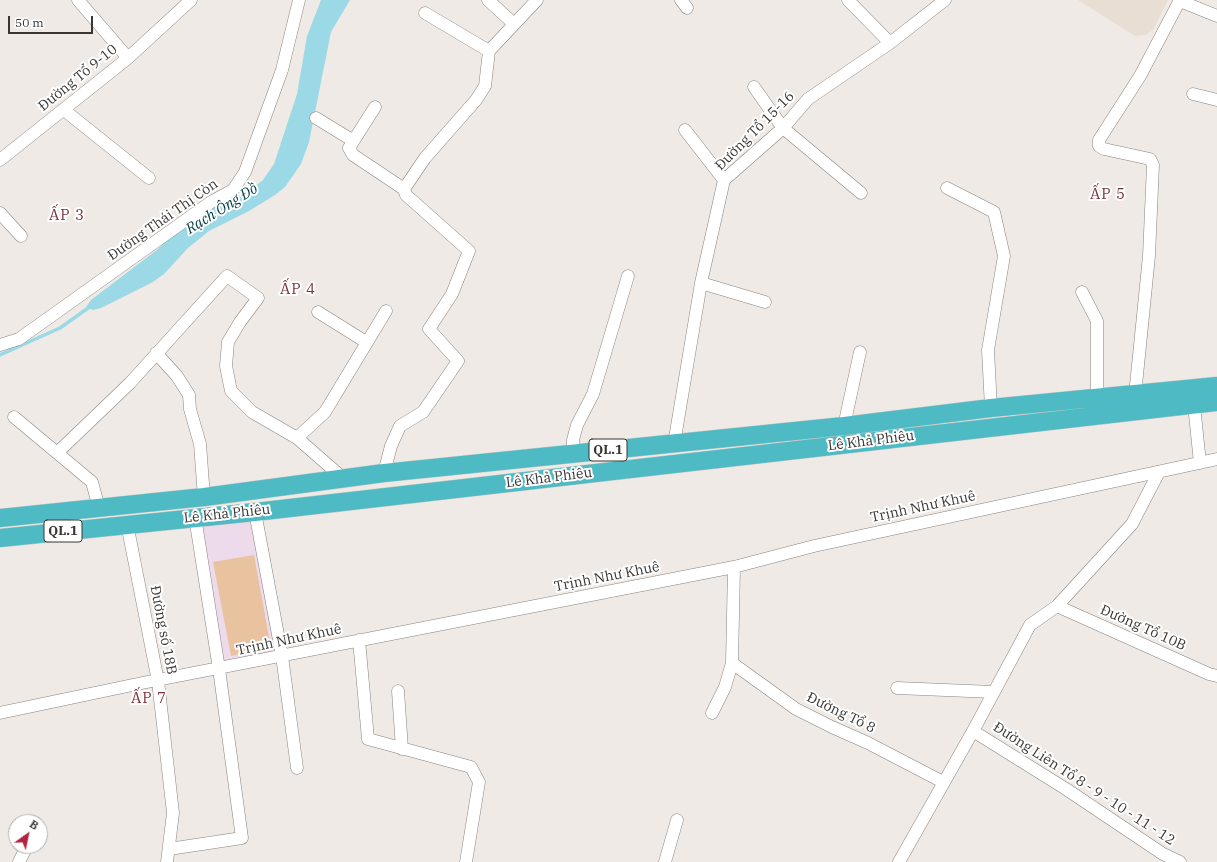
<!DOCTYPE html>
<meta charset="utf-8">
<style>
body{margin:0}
#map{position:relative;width:1217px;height:862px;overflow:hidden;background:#efeae5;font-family:"IBM Plex Serif",serif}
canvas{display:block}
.north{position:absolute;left:8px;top:814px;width:40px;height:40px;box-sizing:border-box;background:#fff;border:1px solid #afafae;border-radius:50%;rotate:33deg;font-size:11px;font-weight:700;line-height:16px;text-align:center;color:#383634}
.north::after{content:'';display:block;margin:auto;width:14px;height:18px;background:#b42241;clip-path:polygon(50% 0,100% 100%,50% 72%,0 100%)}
.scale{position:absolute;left:8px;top:16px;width:85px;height:18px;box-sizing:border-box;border:2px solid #383634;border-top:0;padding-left:5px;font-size:12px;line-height:14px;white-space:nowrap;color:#383634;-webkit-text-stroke:3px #fff;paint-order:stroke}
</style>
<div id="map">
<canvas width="1217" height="862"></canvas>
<div class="north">B</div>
<div class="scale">50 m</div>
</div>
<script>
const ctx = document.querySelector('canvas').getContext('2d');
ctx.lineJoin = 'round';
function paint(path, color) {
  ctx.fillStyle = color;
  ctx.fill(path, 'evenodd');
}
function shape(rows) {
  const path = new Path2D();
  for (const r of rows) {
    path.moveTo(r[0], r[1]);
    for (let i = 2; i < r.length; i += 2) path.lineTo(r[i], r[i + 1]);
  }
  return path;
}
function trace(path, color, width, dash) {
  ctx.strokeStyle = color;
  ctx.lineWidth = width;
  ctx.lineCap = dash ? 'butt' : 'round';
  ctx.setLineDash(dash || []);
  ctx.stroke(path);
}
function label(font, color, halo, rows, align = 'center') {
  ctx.font = font + ' "IBM Plex Serif",serif';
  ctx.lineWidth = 4;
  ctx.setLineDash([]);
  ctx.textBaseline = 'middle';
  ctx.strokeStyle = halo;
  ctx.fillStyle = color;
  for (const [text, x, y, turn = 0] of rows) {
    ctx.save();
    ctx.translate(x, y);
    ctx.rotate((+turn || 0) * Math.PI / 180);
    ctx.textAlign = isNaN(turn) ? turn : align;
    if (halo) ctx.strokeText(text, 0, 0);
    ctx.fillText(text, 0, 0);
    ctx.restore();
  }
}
const commercial = shape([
 [254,517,277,651,222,663,197,525]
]);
const built = shape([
 [1078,0,1168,0,1153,30,1145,35,1135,36]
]);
const water = shape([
 [321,0,350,0,331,32,309,142,301,164,285,187,275,195,249,211,209,231,188,248,164,274,153,282,101,308,93,310,86,307,91,300,158,249,176,230,216,204,245,194,263,180,274,164,297,94,307,36]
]);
const stream = shape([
 [0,355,60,328,91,306]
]);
const building = shape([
 [254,555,271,648,231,656,213,562]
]);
const minor = shape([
 [78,0,128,58],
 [488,0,514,24],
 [681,0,687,8],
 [848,0,890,43],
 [1180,1,1217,16],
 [425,13,489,51],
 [754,87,783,128,861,193],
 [1193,94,1217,100],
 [375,107,349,148,353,155,404,189],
 [64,110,149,178],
 [316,118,352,140],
 [685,130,724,180],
 [0,160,128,58,191,0],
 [947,188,994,212,1004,256,988,350,991,408],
 [0,213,21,236],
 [701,283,765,302],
 [1082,292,1097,321,1097,398],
 [318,312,366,342],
 [0,345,19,339,211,202,233,190,245,172,282,70,299,0],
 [156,353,177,376,189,395,190,409,200,444,204,497],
 [1135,395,1149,256,1153,165,1150,159,1104,149,1099,146,1099,140,1140,76,1180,0],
 [1194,405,1200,463],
 [14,417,92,482,99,508],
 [844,426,860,352],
 [297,438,325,412,386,311],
 [674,444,701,283,724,180,783,128,808,99,890,43,945,0],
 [58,452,130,383,227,276,258,298,240,322,228,342,226,366,231,391,252,412,297,438,344,479],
 [573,454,573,440,577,425,593,394,628,276],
 [384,473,391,446,400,426,423,412,458,361,429,329,452,294,469,251,406,195,404,189,425,158,476,100,485,86,489,51,537,0],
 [255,512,282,656,297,768],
 [127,524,158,681,173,813,167,862],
 [1057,606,1209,674,1217,676],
 [359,640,368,739,471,767,479,782,466,862],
 [732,663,796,709,832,727,868,743,943,782],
 [897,688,993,692],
 [398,691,402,749],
 [0,713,142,683,734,567,814,546,1217,459],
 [712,713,725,687,732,663,734,567],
 [973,731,1066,789,1163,854,1180,862],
 [169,849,242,838,219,669,195,517],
 [19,862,27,846],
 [665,862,677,820],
 [899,862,973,731,1030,625,1057,606,1132,524,1159,472]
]);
const highway = shape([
 [0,518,204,497,384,473,844,426,991,408,1217,386],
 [0,538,255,512,1217,402]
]);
const shields = [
 [608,450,38],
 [63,531,38]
];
const shieldNames = [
 ["QL.1",608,450],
 ["QL.1",63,531]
];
const streetNames = [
 ["Đường Tổ 9-10",78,78,-39],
 ["Đường Tổ 15-16",755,131,-45],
 ["Đường Thái Thị Còn",163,220,-35],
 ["Lê Khả Phiêu",871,441,-7],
 ["Lê Khả Phiêu",549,478,-7],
 ["Trịnh Như Khuê",923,507,-12],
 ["Lê Khả Phiêu",227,514,-6],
 ["Trịnh Như Khuê",607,577,-11],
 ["Đường Tổ 10B",1143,628,24],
 ["Đường số 18B",163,630,79],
 ["Trịnh Như Khuê",289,640,-12],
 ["Đường Tổ 8",841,713,26],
 ["Đường Liên Tổ 8 - 9 - 10 - 11 - 12",1084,784,33]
];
const neighbourhoodNames = [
 ["ẤP 5",1108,195],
 ["ẤP 3",67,216],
 ["ẤP 4",298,290],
 ["ẤP 7",149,699]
];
const waterNames = [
 ["Rạch Ông Đồ",222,209,-32]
];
paint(commercial, '#eddaeb');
paint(built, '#e8ded4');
paint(water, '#9cd9e6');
trace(stream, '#9cd9e6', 3.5);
paint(building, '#e9c39f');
trace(minor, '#888480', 13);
trace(highway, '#c7c7c6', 19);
trace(minor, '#fff', 12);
trace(highway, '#4ebbc4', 18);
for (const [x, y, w] of shields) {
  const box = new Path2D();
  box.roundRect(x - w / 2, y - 11, w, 22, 3);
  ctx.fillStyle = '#fff';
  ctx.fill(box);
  trace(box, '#383634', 1);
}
label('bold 13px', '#383634', null, shieldNames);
label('14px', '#383634', '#fff', streetNames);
ctx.letterSpacing = '1px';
label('15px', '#7b333b', '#fff', neighbourhoodNames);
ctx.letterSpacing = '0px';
label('italic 15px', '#013d46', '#fff', waterNames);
</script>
